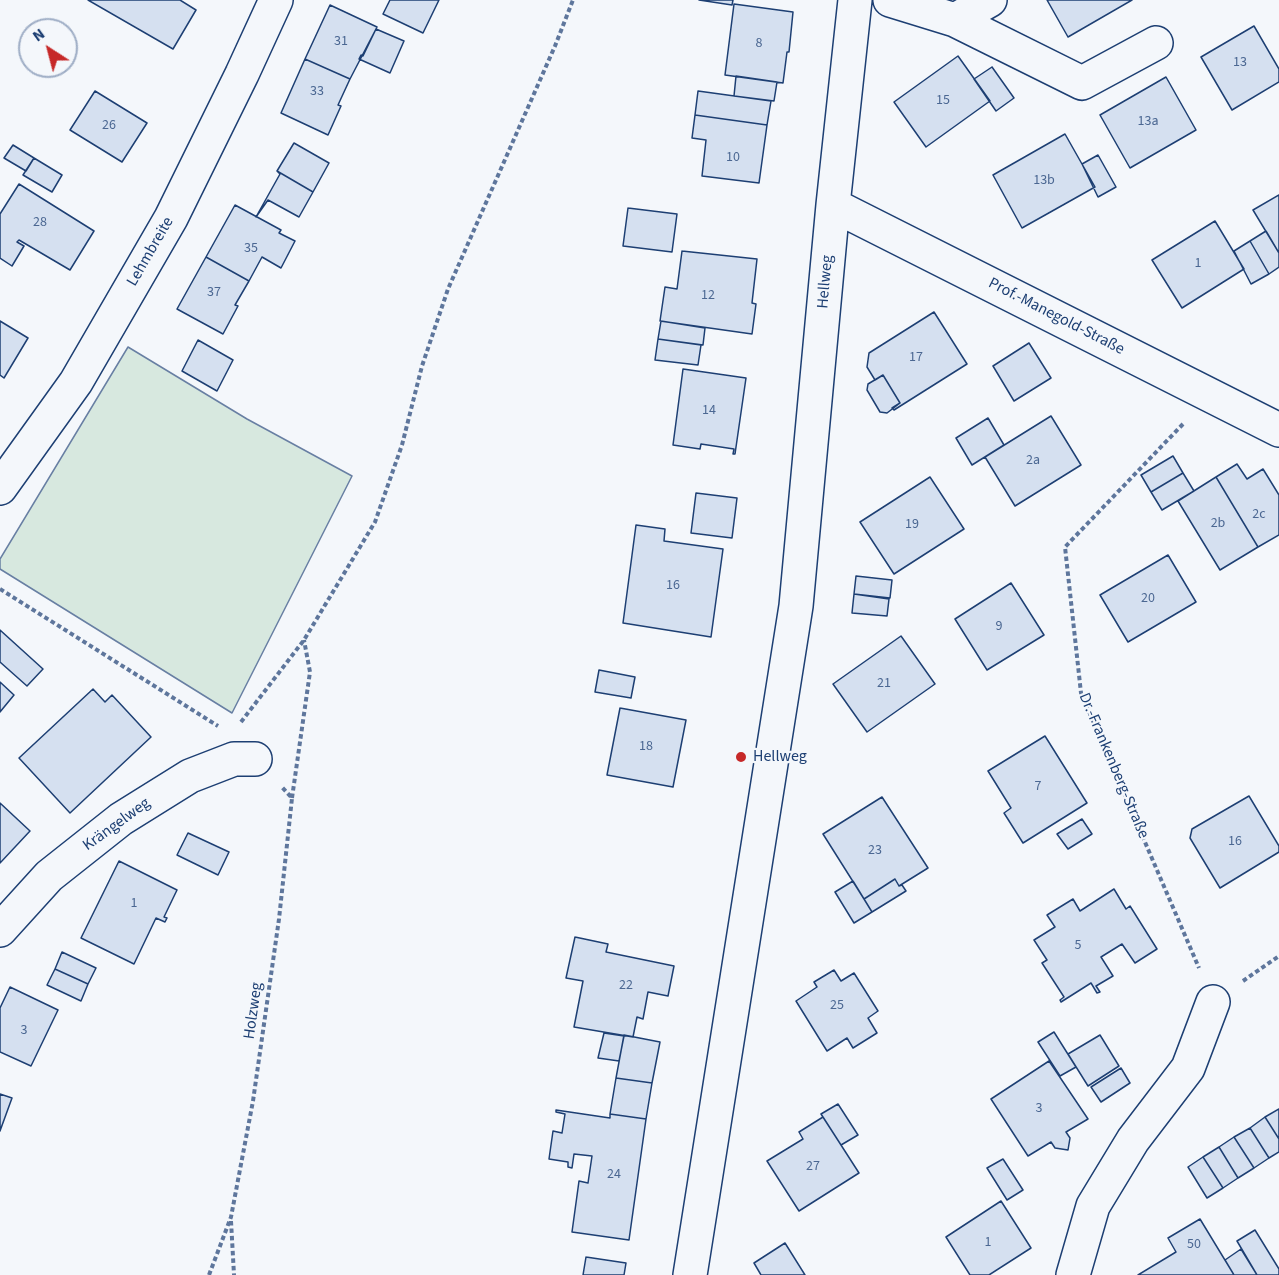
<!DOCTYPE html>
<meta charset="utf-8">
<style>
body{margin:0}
#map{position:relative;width:1279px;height:1275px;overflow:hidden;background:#f4f7fb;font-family:"Source Sans 3",sans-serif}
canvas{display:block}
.north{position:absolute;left:18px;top:18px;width:60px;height:60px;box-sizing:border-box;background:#f4f7fb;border:2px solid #9eadc5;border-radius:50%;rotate:324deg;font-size:16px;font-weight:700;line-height:24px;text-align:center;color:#1d3f73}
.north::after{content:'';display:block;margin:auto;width:21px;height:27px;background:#c62828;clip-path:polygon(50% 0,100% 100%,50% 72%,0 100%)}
</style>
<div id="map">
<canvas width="1279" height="1275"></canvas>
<div class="north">N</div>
</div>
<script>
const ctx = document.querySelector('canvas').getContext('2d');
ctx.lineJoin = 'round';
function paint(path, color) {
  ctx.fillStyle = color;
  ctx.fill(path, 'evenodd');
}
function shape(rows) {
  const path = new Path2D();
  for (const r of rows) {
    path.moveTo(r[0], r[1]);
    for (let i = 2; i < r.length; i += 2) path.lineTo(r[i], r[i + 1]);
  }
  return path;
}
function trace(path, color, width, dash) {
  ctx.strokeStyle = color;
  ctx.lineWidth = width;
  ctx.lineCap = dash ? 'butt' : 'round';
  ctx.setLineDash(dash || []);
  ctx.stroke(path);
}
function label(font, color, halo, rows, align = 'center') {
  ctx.font = font + ' "Source Sans 3",sans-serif';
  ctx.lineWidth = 4.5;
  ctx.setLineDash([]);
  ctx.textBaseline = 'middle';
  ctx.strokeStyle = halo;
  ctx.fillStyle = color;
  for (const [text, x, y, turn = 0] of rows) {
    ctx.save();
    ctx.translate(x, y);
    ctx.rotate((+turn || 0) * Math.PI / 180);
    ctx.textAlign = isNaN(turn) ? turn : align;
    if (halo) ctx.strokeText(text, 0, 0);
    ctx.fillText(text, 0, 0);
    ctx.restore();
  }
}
const green = shape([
 [128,347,247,419,352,476,232,713,0,569,0,559,128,347]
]);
const building = shape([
 [88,0,180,0,196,10,173,49,88,0],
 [390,0,439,0,423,33,383,14,390,0],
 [699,0,733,0,732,5,699,0],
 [1047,0,1132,0,1068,37,1047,0],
 [734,4,793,12,789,52,787,52,783,83,725,75,734,4],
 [330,5,377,27,350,79,305,59,330,5],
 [1254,26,1279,69,1279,82,1232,110,1201,57,1254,26],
 [376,29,404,41,390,73,359,59,361,55,363,56,376,29],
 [958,56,990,101,926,147,894,102,958,56],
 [305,59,350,79,338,105,341,106,328,135,281,113,305,59],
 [992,67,1014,98,996,111,974,79,992,67],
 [736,76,777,82,774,101,734,96,736,76],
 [1166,77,1196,130,1130,168,1100,115,1166,77],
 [95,91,147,123,122,162,70,130,95,91],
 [698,91,771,101,767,125,695,115,698,91],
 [695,115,767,125,759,183,702,176,706,140,692,138,695,115],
 [1065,134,1095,187,1022,228,993,175,1065,134],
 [294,143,329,163,313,192,277,171,294,143],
 [13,145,34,158,26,171,4,158,13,145],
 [1098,155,1116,187,1098,197,1082,164,1098,155],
 [34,158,62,175,52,192,23,175,34,158],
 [277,171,313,192,299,217,268,200,256,217,280,174,277,171],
 [19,184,94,231,70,270,19,240,17,242,24,246,12,266,0,258,0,214,19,184],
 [1279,195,1279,253,1253,210,1279,195],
 [235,205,281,230,279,233,295,241,281,268,262,257,249,281,206,257,235,205],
 [628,208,677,214,672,252,623,246,628,208],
 [1215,221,1244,269,1182,308,1152,260,1215,221],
 [1266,231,1279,253,1279,267,1269,274,1250,241,1266,231],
 [1250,241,1269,274,1251,284,1234,251,1250,241],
 [682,251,757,259,752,303,756,304,752,334,660,321,665,287,677,289,682,251],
 [206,257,249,281,235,305,238,306,223,334,177,309,206,257],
 [934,312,967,364,894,410,892,408,900,403,883,375,875,380,867,367,869,353,934,312],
 [0,321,28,338,4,378,0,375,0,321],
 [661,321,705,328,703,345,658,339,661,321],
 [658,339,701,345,698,365,655,360,658,339],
 [198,340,233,360,217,391,182,371,198,340],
 [1029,343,1051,378,1014,401,993,366,1029,343],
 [683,369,746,378,735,454,733,454,734,449,701,444,700,449,673,445,683,369],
 [883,375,900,403,887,413,880,412,867,390,868,384,883,375],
 [1051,416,1081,465,1015,506,985,457,1051,416],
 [988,418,1004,445,972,465,956,438,988,418],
 [1173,456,1183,473,1151,492,1141,475,1173,456],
 [1237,464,1247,479,1263,469,1279,495,1279,535,1258,547,1216,477,1237,464],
 [1183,473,1194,491,1162,510,1151,492,1183,473],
 [930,477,964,529,894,574,860,522,930,477],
 [1216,477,1258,547,1220,570,1178,501,1216,477],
 [696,493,737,498,732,538,691,533,696,493],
 [636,525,665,529,664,541,723,549,711,637,623,623,636,525],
 [1168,555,1196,602,1128,642,1100,595,1168,555],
 [856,576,892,580,890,598,854,594,856,576],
 [1011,583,1044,635,987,670,955,619,1011,583],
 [854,594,889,599,887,616,852,613,854,594],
 [0,630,43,669,27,686,0,662,0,630],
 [901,636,935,684,867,732,833,684,901,636],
 [599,670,635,677,631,698,595,692,599,670],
 [0,682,14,695,0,712,0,682],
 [93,689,105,702,112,695,151,737,70,813,19,758,93,689],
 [620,708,686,720,673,787,607,775,620,708],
 [1045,736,1087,803,1023,843,1004,813,1011,808,988,771,1045,736],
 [1249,796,1279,846,1279,852,1220,888,1190,838,1192,829,1249,796],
 [882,797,928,868,899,886,895,879,864,899,823,834,882,797],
 [0,803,30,831,0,863,0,803],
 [1082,819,1092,834,1068,849,1057,834,1082,819],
 [188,833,229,852,218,875,177,855,188,833],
 [119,861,177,890,164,917,167,918,165,922,156,918,134,964,81,938,119,861],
 [895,879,899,886,902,885,906,891,872,912,864,899,895,879],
 [853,881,872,912,854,923,835,892,853,881],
 [1114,889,1126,909,1130,906,1157,949,1135,963,1122,944,1101,957,1113,976,1096,986,1100,992,1097,993,1091,983,1061,1002,1060,1000,1064,997,1042,963,1047,960,1034,940,1055,927,1047,915,1073,899,1080,911,1114,889],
 [575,937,608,944,606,952,674,966,668,996,648,992,643,1019,637,1017,633,1037,574,1027,583,981,566,978,575,937],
 [62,952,96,968,88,984,55,969,62,952],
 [55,969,88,984,81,1001,47,985,55,969],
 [834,970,841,981,854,973,878,1011,868,1018,877,1033,853,1048,847,1038,827,1051,796,1001,817,987,814,982,834,970],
 [10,987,58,1010,31,1066,0,1052,0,1008,10,987],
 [1054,1032,1076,1067,1060,1076,1038,1042,1054,1032],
 [604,1033,624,1036,619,1061,598,1058,604,1033],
 [624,1035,660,1042,652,1083,616,1078,624,1035],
 [1100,1035,1119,1066,1088,1086,1068,1054,1100,1035],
 [1049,1061,1088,1119,1066,1132,1070,1138,1068,1150,1055,1148,1051,1142,1028,1156,991,1099,1049,1061],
 [1121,1068,1130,1083,1101,1102,1091,1087,1121,1068],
 [616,1078,652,1083,646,1119,610,1114,616,1078],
 [0,1094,12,1098,0,1131,0,1094],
 [838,1104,858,1135,841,1145,821,1114,838,1104],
 [1279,1109,1279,1139,1265,1117,1279,1109],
 [556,1110,610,1118,610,1114,646,1119,629,1240,572,1232,579,1181,588,1183,592,1156,574,1154,572,1168,568,1167,568,1162,549,1159,553,1131,562,1133,565,1114,556,1112,556,1110],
 [823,1117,859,1173,799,1211,767,1161,803,1139,799,1132,823,1117],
 [1265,1117,1279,1139,1279,1152,1269,1158,1250,1128,1265,1117],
 [1250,1128,1269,1158,1254,1168,1234,1137,1250,1128],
 [1234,1137,1254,1168,1238,1178,1219,1147,1234,1137],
 [1219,1147,1238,1178,1223,1188,1203,1157,1219,1147],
 [1203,1157,1223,1188,1207,1198,1188,1167,1203,1157],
 [1003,1159,1023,1190,1007,1200,987,1168,1003,1159],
 [1001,1201,1031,1248,989,1275,970,1275,946,1237,1001,1201],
 [1200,1219,1234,1275,1138,1275,1176,1252,1168,1238,1200,1219],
 [1255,1230,1279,1269,1279,1275,1257,1275,1237,1241,1255,1230],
 [785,1243,805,1275,761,1275,754,1263,785,1243],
 [1241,1249,1257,1275,1234,1275,1225,1260,1241,1249],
 [586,1257,626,1263,624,1275,583,1275,586,1257]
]);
const path = shape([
 [1183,424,1065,547,1081,693,1199,968],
 [0,589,218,726],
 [241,722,304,640,375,522,402,445,422,366,448,289,555,46,573,0],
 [292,798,310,672,304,640],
 [1243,981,1279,956],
 [231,1221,234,1275],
 [209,1275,231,1217,253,1101,279,919,292,798,281,786]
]);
const minor = shape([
 [890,0,955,20,1082,83,1156,43],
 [955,20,990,0],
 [833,205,1279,430],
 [0,488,76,382,171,218,242,74,276,0],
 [0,930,49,876,121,819,190,776,234,759,255,759],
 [690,1275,796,606,833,205,855,0],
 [1073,1275,1093,1206,1133,1140,1188,1068,1213,1002]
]);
const markers = [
 [741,757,6,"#c62828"]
];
const numberNames = [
 ["31",341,42],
 ["8",759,44],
 ["13",1240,63],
 ["33",317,92],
 ["15",943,101],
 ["13a",1148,122],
 ["26",109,126],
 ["10",733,158],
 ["13b",1044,181],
 ["28",40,223],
 ["35",251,249],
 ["1",1198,264],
 ["37",214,293],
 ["12",708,296],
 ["17",916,358],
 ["14",709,411],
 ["2a",1033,461],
 ["2c",1259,515],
 ["2b",1218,524],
 ["19",912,525],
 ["16",673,586],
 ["20",1148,599],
 ["9",999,627],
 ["21",884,684],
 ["18",646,747],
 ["7",1038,787],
 ["16",1235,842],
 ["23",875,851],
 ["1",134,904],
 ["5",1078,946],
 ["22",626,986],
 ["25",837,1006],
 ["3",24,1031],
 ["3",1039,1109],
 ["27",813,1167],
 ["24",614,1175],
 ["1",988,1243],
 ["50",1194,1245]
];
const streetNames = [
 ["Lehmbreite",151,252,-60],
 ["Hellweg",826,282,-85],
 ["Prof.-Manegold-Straße",1056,317,27],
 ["Dr.-Frankenberg-Straße",1113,766,67],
 ["Krängelweg",117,825,-36],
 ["Holzweg",254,1011,-82]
];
const poiNames = [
 ["Hellweg",753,757]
];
paint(green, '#d7e8df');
trace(green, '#687fa3', 1.5);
paint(building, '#d5e0f0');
trace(building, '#1d3f73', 1.5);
trace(minor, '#1d3f73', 36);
trace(path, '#5e769c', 4, [4.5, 3]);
trace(minor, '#f4f7fb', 33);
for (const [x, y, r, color] of markers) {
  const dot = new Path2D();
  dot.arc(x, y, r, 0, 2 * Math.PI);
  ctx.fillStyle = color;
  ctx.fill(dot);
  trace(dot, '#f4f7fb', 2);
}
label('14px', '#4b6792', null, numberNames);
label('16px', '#1d3f73', '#f4f7fb', streetNames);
label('16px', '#1d3f73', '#f4f7fb', poiNames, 'left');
</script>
